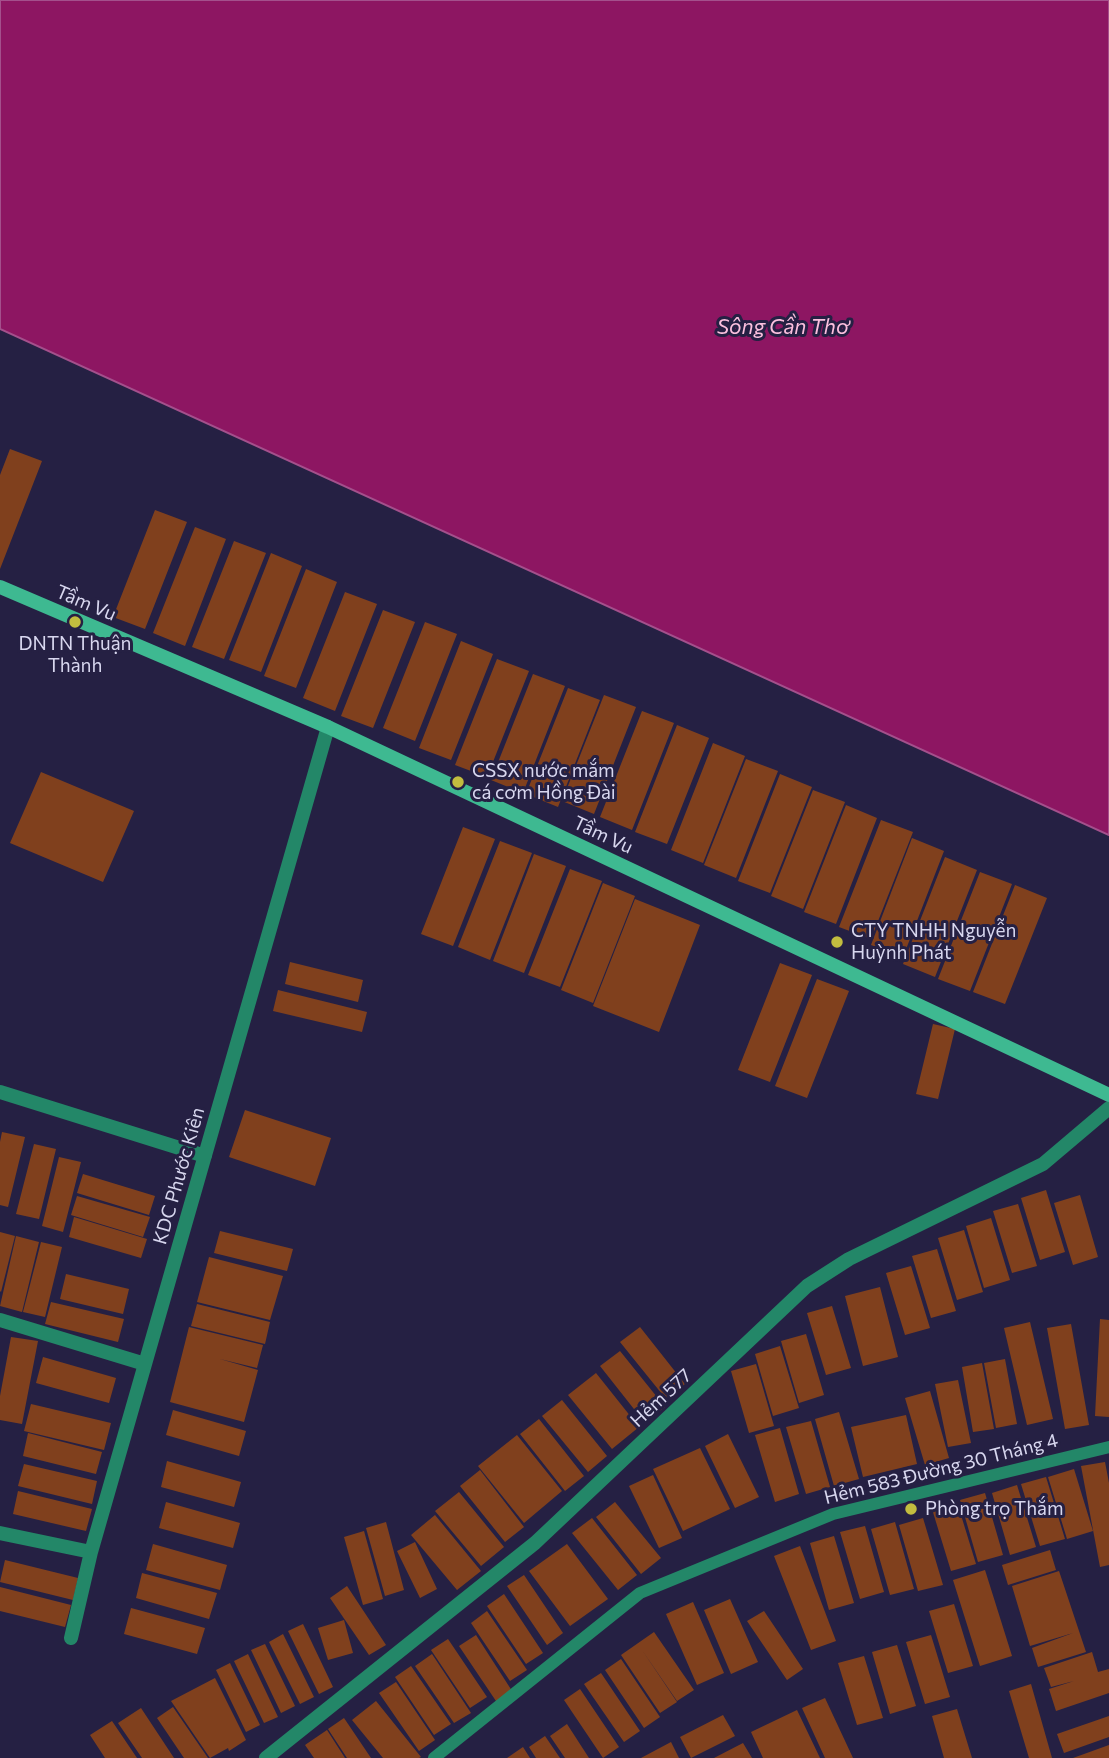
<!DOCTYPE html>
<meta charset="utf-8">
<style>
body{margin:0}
canvas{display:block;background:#252043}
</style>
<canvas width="1109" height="1758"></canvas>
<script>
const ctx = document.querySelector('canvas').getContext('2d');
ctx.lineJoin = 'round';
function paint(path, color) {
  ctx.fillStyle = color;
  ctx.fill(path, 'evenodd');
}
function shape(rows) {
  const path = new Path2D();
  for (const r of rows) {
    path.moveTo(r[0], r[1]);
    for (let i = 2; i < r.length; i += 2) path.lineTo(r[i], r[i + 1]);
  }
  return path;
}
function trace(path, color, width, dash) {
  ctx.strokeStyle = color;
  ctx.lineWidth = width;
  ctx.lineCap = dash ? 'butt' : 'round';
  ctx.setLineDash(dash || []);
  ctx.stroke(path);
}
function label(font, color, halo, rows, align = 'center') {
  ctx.font = font + ' Commissioner,sans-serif';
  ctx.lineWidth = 6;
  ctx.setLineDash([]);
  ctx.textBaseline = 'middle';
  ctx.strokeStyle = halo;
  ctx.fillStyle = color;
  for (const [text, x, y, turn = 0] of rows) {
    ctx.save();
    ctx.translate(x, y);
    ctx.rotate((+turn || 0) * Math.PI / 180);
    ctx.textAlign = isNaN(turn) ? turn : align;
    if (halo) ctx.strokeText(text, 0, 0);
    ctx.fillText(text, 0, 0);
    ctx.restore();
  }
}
const water = shape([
 [0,0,1109,0,1109,835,0,329,0,0]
]);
const building = shape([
 [10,449,42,461,0,569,0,475],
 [155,510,187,522,145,629,113,617],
 [195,527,226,539,185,646,153,633],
 [234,541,266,553,224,659,192,647],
 [271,553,302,566,261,672,229,660],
 [306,569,337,582,296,688,264,676],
 [345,592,377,604,335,711,303,698],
 [383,610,415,622,373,728,341,716],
 [425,622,457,634,415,741,383,728],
 [461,641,493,654,451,760,419,748],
 [497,659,529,671,487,777,455,765],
 [533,674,565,686,523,793,491,780],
 [568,688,600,700,558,807,526,794],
 [604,695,636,707,594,814,562,801],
 [642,711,674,723,632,830,600,817],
 [677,725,709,738,667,844,635,832],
 [713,743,745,756,703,863,671,850],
 [746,759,778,771,736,878,704,865],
 [41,772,134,811,103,882,10,843],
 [780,774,812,787,770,893,738,881],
 [813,790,845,802,803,909,771,896],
 [846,805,877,818,836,924,804,912],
 [881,820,913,832,871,939,839,927],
 [463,827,495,839,453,946,421,934],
 [912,838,944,851,903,957,871,945],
 [500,841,532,853,490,960,458,947],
 [534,854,566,866,524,973,493,961],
 [945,857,977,870,935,977,903,964],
 [570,869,602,881,560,987,528,975],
 [980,872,1012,884,970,991,938,979],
 [603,883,635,896,593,1003,561,990],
 [1015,885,1047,898,1005,1004,973,992],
 [635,899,700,925,659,1032,593,1006],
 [290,962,363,980,358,1002,285,984],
 [780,963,812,975,770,1082,738,1070],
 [817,979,849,991,807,1098,775,1086],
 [278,990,367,1012,362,1032,273,1011],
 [933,1024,955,1029,938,1099,916,1094],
 [245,1110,331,1138,315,1186,229,1157],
 [2,1132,25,1137,8,1207,0,1205,0,1142],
 [34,1144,56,1149,39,1219,16,1214],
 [59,1157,81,1162,63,1232,42,1226],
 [83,1174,155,1196,149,1215,77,1193],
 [1046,1190,1065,1252,1040,1260,1021,1198],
 [1080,1195,1098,1257,1073,1265,1054,1203],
 [77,1196,150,1217,143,1237,71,1215],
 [1018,1204,1037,1266,1012,1273,993,1211],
 [74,1217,147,1239,141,1258,69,1237],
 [991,1218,1010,1280,984,1288,966,1226],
 [964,1230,983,1292,957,1300,938,1238],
 [220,1231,293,1249,287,1271,214,1253],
 [0,1232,15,1236,1,1292,0,1291],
 [16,1236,39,1242,22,1312,0,1306],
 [41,1242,62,1247,45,1317,23,1312],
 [937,1249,956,1311,931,1318,912,1256],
 [209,1257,283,1276,270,1320,197,1302],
 [911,1266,930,1328,905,1335,886,1273],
 [66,1274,129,1289,123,1314,60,1299],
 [880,1287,898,1357,863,1366,845,1296],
 [51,1302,124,1319,118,1342,45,1324],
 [197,1304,270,1322,265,1344,191,1326],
 [832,1306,851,1368,826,1375,807,1313],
 [1100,1319,1109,1320,1109,1417,1095,1416],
 [1030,1322,1053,1419,1027,1425,1004,1328],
 [1071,1324,1089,1425,1065,1429,1047,1328],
 [189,1327,263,1345,257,1368,220,1359,258,1370,244,1422,170,1402],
 [640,1327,685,1384,666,1399,620,1342],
 [806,1334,824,1395,799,1403,781,1341],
 [11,1337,38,1341,22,1424,0,1420,0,1396],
 [780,1346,799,1408,773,1416,755,1354],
 [620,1351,665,1407,645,1423,600,1366],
 [43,1357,116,1378,109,1403,36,1383],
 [1005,1359,1017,1424,996,1428,984,1363],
 [982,1363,994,1429,973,1432,962,1367],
 [756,1364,774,1426,749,1433,731,1371],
 [596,1373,639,1427,612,1449,568,1395],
 [958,1380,971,1443,948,1447,935,1384],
 [930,1391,949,1458,925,1465,905,1398],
 [562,1400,607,1456,588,1472,542,1416],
 [31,1404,111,1423,104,1450,24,1431],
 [173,1410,246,1431,239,1456,166,1435],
 [839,1412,859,1479,834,1486,815,1419],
 [906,1415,917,1464,863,1477,851,1427],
 [539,1419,584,1476,565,1491,520,1434],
 [811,1421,830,1487,806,1494,786,1427],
 [780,1428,799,1494,775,1502,755,1435],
 [28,1433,102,1452,96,1474,23,1456],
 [728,1434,759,1497,735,1508,705,1446],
 [517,1435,562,1491,524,1523,478,1466],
 [700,1448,730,1509,683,1531,653,1469],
 [167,1461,241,1482,234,1507,161,1487],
 [1105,1462,1109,1483,1109,1565,1100,1567,1081,1466],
 [24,1464,97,1481,92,1504,18,1486],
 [1074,1469,1093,1531,1067,1539,1048,1477],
 [480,1470,524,1527,505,1542,460,1486],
 [653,1475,682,1538,659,1548,629,1486],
 [1046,1477,1065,1539,1040,1546,1021,1484],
 [1017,1485,1036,1547,1010,1555,992,1493],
 [18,1491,92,1509,86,1531,13,1514],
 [459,1492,504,1547,481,1566,435,1511],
 [985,1493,1003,1555,978,1562,960,1500],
 [166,1502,240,1523,233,1548,159,1528],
 [615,1502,661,1558,641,1574,596,1517],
 [957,1502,976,1564,951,1571,932,1509],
 [435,1515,481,1571,457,1590,411,1535],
 [592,1518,637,1575,618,1590,572,1533],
 [923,1518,943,1585,918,1591,899,1525],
 [386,1522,404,1590,385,1596,366,1528],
 [895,1522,914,1589,890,1595,871,1529],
 [865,1526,884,1592,860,1599,840,1532],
 [364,1531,383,1599,363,1605,344,1537],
 [834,1536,854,1603,829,1610,810,1543],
 [415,1542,437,1589,420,1598,397,1551],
 [153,1544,227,1565,220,1590,146,1570],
 [567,1544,608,1599,570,1626,529,1571],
 [800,1546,836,1641,811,1650,774,1556],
 [1050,1550,1056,1570,1008,1585,1002,1565],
 [5,1560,78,1578,73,1600,0,1582],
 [985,1570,1012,1656,980,1666,953,1580],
 [1059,1571,1086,1652,1038,1667,1032,1648,1073,1633,1030,1646,1012,1586],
 [142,1573,217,1593,209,1619,136,1598],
 [524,1575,563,1633,547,1645,507,1586],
 [347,1586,386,1645,369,1655,330,1598],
 [0,1587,71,1605,65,1627,0,1611],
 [504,1594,543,1653,526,1664,487,1606],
 [730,1599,758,1662,731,1674,704,1610],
 [693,1602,724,1673,697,1685,666,1614],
 [954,1604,973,1666,948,1673,929,1611],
 [131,1608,205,1628,197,1654,124,1634],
 [487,1611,527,1670,510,1681,471,1623],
 [764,1611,803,1669,787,1680,747,1621],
 [344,1620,353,1653,328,1660,318,1628],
 [303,1624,333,1687,319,1694,288,1631],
 [654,1632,694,1690,677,1701,642,1650,677,1702,660,1713,621,1655],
 [283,1634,314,1697,300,1704,269,1642],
 [476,1635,514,1694,498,1704,459,1646],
 [931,1635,950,1697,925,1704,906,1642],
 [448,1639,487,1697,470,1708,431,1650],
 [265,1644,295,1706,281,1713,251,1650],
 [897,1645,916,1706,890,1714,872,1652],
 [1092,1652,1098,1672,1109,1669,1109,1693,1056,1711,1049,1689,1074,1681,1051,1687,1044,1668],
 [248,1654,278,1717,264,1723,234,1661],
 [432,1654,471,1713,454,1723,415,1666],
 [864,1656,883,1718,857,1725,838,1663],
 [621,1659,660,1717,644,1728,605,1670],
 [230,1663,260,1725,246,1732,216,1670],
 [411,1666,451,1724,434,1735,395,1677],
 [601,1673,640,1731,624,1742,584,1684],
 [215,1678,246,1740,229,1751,228,1748,210,1758,171,1701],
 [396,1682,435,1740,419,1751,379,1693],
 [1031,1684,1052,1758,1029,1758,1009,1691],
 [580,1689,619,1747,603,1758,564,1700],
 [825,1698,853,1758,825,1758,802,1708],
 [376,1701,421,1757,419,1758,383,1758,352,1720],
 [173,1707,208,1758,184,1758,157,1718],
 [141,1708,174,1758,142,1758,118,1723],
 [957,1709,972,1758,944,1758,932,1716],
 [797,1710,820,1758,763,1758,751,1732],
 [723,1715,735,1736,691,1758,680,1737],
 [1109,1716,1109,1737,1064,1753,1057,1734],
 [344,1718,371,1758,347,1758,328,1729],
 [112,1721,137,1758,105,1758,90,1735],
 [567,1724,589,1758,565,1758,550,1736],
 [327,1730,345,1758,314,1758,305,1745],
 [545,1736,560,1758,536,1758,529,1747],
 [671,1742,679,1758,641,1758],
 [743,1743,752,1758,714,1758],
 [1109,1745,1109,1758,1073,1758],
 [523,1747,530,1758,507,1758]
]);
const lane = shape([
 [434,1758,640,1593,833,1514,1109,1447]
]);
const street = shape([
 [0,1092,205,1156],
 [0,1320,145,1364],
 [0,1533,91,1552],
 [71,1638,91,1552,328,727],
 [266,1758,535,1543,807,1286,849,1259,1043,1164,1109,1108]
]);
const secondary = shape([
 [0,587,328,727,1109,1095]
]);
const markers = [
 [75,622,7,"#c2bd3f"],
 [458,782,7,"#c2bd3f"],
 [837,942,7,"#c2bd3f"],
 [911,1509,7,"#c2bd3f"]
];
const streetNames = [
 ["Tầm Vu",86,603,23],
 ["Tầm Vu",603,835,25],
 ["KDC Phước Kiên",179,1176,-74],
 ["Hẻm 577",661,1398,-43],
 ["Hẻm 583 Đường 30 Tháng 4",941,1469,-14]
];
const poiNames = [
 ["DNTN Thuận",75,644,"center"],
 ["Thành",75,666,"center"],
 ["CSSX nước mắm",472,771],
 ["cá cơm Hồng Đài",472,793],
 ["CTY TNHH Nguyễn",851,931],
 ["Huỳnh Phát",851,953],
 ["Phòng trọ Thắm",925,1509]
];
const waterNames = [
 ["Sông Cần Thơ",783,327]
];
paint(water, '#8d1662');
trace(water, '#a4508c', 2);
paint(building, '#80401d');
trace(lane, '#238768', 12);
trace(street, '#238768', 14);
trace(secondary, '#3eb991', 14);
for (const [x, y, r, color] of markers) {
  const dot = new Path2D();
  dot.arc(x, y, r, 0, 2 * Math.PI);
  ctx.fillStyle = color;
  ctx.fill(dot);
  trace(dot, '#252043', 2.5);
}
label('19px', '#d8d7ef', '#252043', streetNames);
label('19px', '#d8d7ef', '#252043', poiNames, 'left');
label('italic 21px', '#fcbfde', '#252043', waterNames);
</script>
